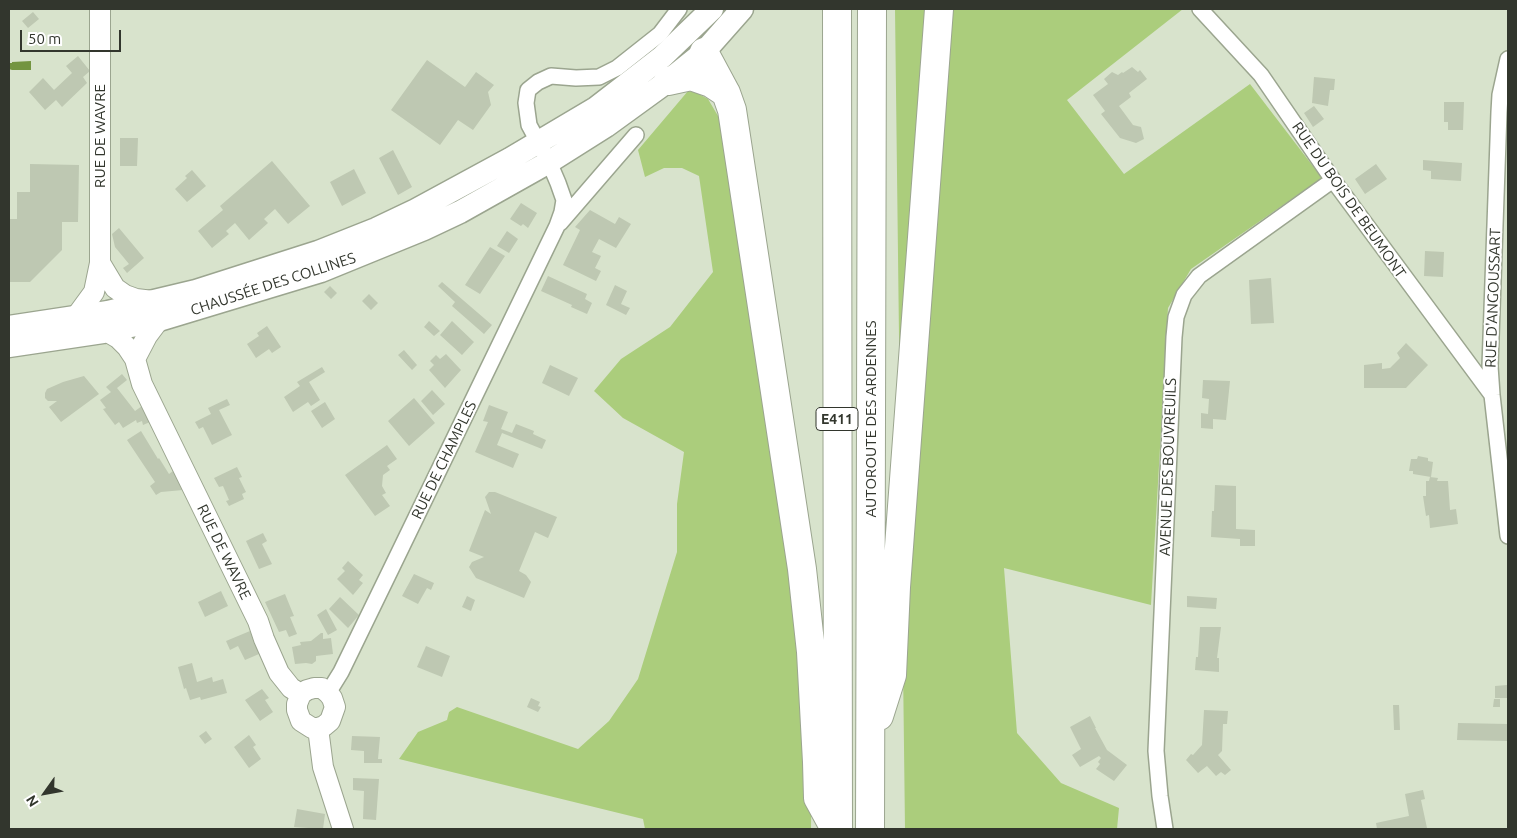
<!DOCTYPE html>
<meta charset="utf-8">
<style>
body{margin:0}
#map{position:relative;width:1517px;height:838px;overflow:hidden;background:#d8e3cc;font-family:Ubuntu,sans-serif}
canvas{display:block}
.frame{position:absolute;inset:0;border:10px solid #32362d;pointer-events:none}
.north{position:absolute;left:20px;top:768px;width:50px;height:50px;-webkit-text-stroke:4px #fff;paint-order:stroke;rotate:238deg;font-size:14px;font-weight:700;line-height:20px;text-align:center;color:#32362d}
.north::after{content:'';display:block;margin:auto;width:18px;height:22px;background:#32362d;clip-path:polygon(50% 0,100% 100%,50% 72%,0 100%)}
.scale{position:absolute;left:20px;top:30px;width:101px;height:22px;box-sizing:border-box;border:2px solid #32362d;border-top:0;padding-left:6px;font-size:15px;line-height:18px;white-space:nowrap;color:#32362d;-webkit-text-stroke:4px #fff;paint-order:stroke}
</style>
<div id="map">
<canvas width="1517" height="838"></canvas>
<div class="frame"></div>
<div class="north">N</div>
<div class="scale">50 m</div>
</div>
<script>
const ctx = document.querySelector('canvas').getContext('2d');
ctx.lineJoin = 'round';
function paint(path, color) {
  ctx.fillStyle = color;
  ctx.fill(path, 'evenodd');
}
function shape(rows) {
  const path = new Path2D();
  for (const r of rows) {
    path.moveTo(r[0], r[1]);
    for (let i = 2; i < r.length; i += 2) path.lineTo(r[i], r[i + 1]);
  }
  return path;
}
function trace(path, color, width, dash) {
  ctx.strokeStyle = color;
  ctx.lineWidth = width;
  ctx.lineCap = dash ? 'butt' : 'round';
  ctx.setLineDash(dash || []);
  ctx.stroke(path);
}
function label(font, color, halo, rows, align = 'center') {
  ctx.font = font + ' Ubuntu,sans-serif';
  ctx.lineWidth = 4;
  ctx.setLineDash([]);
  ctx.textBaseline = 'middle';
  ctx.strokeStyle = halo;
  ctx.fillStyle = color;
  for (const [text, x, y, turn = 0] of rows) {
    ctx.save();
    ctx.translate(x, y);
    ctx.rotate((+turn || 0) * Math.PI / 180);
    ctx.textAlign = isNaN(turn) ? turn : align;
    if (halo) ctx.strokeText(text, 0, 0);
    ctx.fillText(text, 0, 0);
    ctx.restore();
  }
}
const green = shape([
 [895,9,1183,9,1067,100,1124,174,1250,84,1322,178,1191,269,1168,308,1151,605,1004,568,1017,733,1061,783,1119,808,1117,829,905,829],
 [688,91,697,93,708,99,721,121,784,503,812,747,811,829,645,829,643,819,399,759,418,732,447,720,449,712,457,707,578,749,609,721,638,679,677,552,677,504,684,452,623,418,594,391,621,359,670,327,713,272,699,176,682,168,664,168,645,177,638,150]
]);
const water = shape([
 [31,61,31,70,12,70,9,69,9,63,12,63,12,62]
]);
const building = shape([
 [33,12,39,19,28,28,22,21],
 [78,56,90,71,83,77,87,83,62,107,56,100,45,110,29,92,43,78,54,90,72,73,66,66],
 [427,60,465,87,476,72,494,85,488,92,491,105,473,130,458,120,440,145,391,110],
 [1132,67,1138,72,1140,70,1147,79,1129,93,1131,97,1119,106,1133,125,1141,127,1144,139,1136,143,1120,138,1101,114,1105,111,1093,95,1108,84,1104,79,1112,72,1118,75,1122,72,1123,73],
 [1314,77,1335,79,1334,90,1330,90,1328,106,1312,103],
 [1444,102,1464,102,1463,130,1448,130,1448,122,1444,122],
 [1314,106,1324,119,1313,127,1304,113],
 [120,138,138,138,137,166,120,166],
 [393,150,412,187,398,195,379,158],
 [1423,160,1462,163,1461,181,1431,179,1431,171,1423,170],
 [272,161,310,206,288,224,275,209,264,219,268,223,249,240,235,223,226,231,229,234,212,248,198,231,223,210,220,206],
 [30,164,79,165,78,222,62,222,62,250,30,282,9,282,9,219,17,219,17,192,30,192],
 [1376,164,1387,179,1365,194,1355,179],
 [354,169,366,193,342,206,330,182],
 [192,170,206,186,187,202,175,189,187,178,185,176],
 [521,203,537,213,528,228,523,224,521,226,510,219],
 [590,210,615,224,619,217,631,224,616,248,599,239,592,252,601,256,595,268,601,271,596,281,563,265,580,230,575,227],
 [119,228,144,258,127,273,123,268,129,264,115,247,112,234],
 [507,231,518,239,509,253,497,246],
 [490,247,505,256,480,294,465,285],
 [1425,251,1444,252,1443,277,1424,276],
 [548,276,587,294,585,299,592,303,587,314,571,307,572,305,541,291],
 [1271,278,1274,323,1251,324,1249,280],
 [442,282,492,325,484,334,452,306,455,302,438,286],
 [615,285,627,291,621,304,630,308,626,315,606,305],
 [330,286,337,293,331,299,324,292],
 [369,294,378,303,371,310,362,301],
 [429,321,440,331,434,336,424,327],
 [452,321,474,342,462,355,440,335],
 [267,326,281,347,272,353,269,349,256,358,247,344,259,336,257,333],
 [1406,343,1428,365,1406,388,1364,388,1364,365,1382,363,1382,369,1390,368,1400,358,1397,353],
 [404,350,417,365,412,370,398,355],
 [446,354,461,370,445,388,429,370,434,365,430,361,436,355,440,359],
 [550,365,578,378,569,396,542,383],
 [322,367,325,372,309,382,320,400,311,406,308,402,293,412,284,397,300,386,297,382],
 [122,374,127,380,117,388,135,411,142,406,150,422,143,425,142,421,137,423,136,420,123,428,119,422,115,425,103,409,106,408,100,400,111,392,106,387],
 [84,376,99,394,61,422,49,407,57,401,48,401,45,398,45,393,47,389,63,382],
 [1203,380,1230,381,1226,420,1213,419,1213,429,1201,428,1201,413,1208,414,1209,399,1202,398],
 [432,390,445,404,433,415,421,401],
 [414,398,435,423,409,446,388,421],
 [227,399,230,405,219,410,232,435,212,445,203,427,199,429,195,422,211,414,208,408],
 [325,402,335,419,322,428,311,411],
 [489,405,508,412,501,429,512,433,516,424,534,431,533,434,546,440,542,449,502,433,497,445,519,454,513,468,475,452,488,422,483,421],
 [141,431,158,459,159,458,169,474,173,471,183,490,161,492,156,495,150,486,155,482,127,440],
 [387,445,397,459,387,466,390,470,383,475,382,486,386,493,382,495,390,506,375,516,345,475],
 [1418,456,1428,458,1428,461,1433,462,1431,477,1413,474,1413,471,1409,471,1411,459,1417,459],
 [237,467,242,477,239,478,246,492,242,494,244,499,229,506,226,501,229,500,223,486,219,487,214,478],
 [1430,477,1438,478,1437,481,1448,481,1450,510,1456,509,1458,524,1430,528,1429,515,1426,516,1423,496,1426,496,1426,481,1429,481],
 [1215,485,1236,486,1236,529,1255,530,1255,546,1240,546,1240,539,1211,537,1212,511,1214,511],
 [489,492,495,492,557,517,548,538,535,532,519,571,526,575,531,582,524,598,476,578,469,567,472,562,484,557,469,551,485,510,491,514,485,497],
 [263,533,267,541,262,544,272,564,259,569,246,541],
 [348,561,363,575,359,580,363,583,353,595,337,579,345,571,342,568],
 [414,574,434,583,431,590,427,588,418,604,402,596],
 [221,591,228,606,205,617,198,602],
 [285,594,294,616,290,617,297,634,289,637,286,630,279,632,265,602],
 [467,596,475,600,471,611,462,607],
 [1187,596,1217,598,1216,609,1187,607],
 [340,597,359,615,348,628,329,609],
 [326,609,337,630,328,635,317,615],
 [1200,627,1221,627,1217,658,1219,658,1219,672,1195,670,1196,657,1198,657],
 [250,631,259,654,245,660,238,646,230,650,226,641],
 [321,633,323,633,323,639,331,638,333,654,316,656,316,661,312,664,306,663,295,664,292,647,301,645,300,642,311,641],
 [426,646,450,656,442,677,417,667],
 [192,663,197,682,212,677,213,682,223,679,227,693,201,700,200,697,190,700,186,688,184,689,178,667],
 [1507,685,1507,698,1495,698,1495,686],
 [262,689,269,698,265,700,273,712,260,721,245,700],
 [531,698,540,702,538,706,541,707,538,712,527,707],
 [1494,699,1500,699,1500,707,1493,707],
 [1393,705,1399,705,1400,730,1394,730],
 [1204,710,1228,711,1227,724,1223,724,1222,751,1218,755,1231,770,1225,775,1221,772,1216,776,1207,766,1198,773,1186,760,1191,754,1193,755,1202,745],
 [1090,716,1096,728,1095,728,1107,750,1127,765,1114,781,1096,769,1100,764,1098,762,1101,758,1099,756,1080,767,1072,755,1081,749,1070,727],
 [1458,723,1508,724,1508,741,1457,740],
 [206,731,212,739,205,744,199,736],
 [249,735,256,745,253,747,261,759,249,768,234,747],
 [352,736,380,737,378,759,382,759,382,763,364,763,364,751,351,750],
 [353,778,379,779,376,820,363,819,364,791,353,790],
 [1423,790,1425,799,1421,800,1427,828,1424,829,1377,829,1376,823,1409,816,1405,794],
 [297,809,325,814,323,829,294,827]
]);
const minor = shape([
 [1200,9,1261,75,1333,180,1492,395],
 [1508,59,1500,95,1499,112,1490,366,1492,395,1508,536],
 [560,223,636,135],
 [328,693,341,672,392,567,557,226,562,212,564,200,558,183,549,162,529,125,526,103,528,90,538,82,551,76,576,78,599,77,617,68,660,34,679,9],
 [1165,829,1160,796,1156,751,1174,337,1176,317,1184,295,1199,276,1333,180]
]);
const tertiary = shape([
 [100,263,115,288,125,295,136,299,153,301],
 [75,318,94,292,100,263,100,9],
 [106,331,118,338,127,347,135,359,142,384,258,621,264,639,279,673,291,688,301,694],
 [135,359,147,336,159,320],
 [314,688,322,688,328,693,332,698,335,707,330,721,324,726,318,728,312,728,301,721,297,710,297,704,301,694,307,690,314,688],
 [318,728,323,767,343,829]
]);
const secondary = shape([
 [9,327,108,312,196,291,318,252,376,229,416,210,510,159,596,108,662,57,712,9],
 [9,346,103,332,159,320,321,271,424,229,460,212,549,162,606,126,668,81,704,52,742,9]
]);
const motorway = shape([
 [837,9,838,829],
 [704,52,726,93,732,110,802,569,811,652,817,762,818,798,835,829],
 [668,81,691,76,711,83,726,93],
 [879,716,892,675,896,587,939,9],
 [870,829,872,9]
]);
const shields = [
 [837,419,42]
];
const shieldNames = [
 ["E411",837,419]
];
const streetNames = [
 ["RUE DE WAVRE",100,136,-90],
 ["RUE DU BOIS DE BEUMONT",1349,200,55],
 ["CHAUSSÉE DES COLLINES",273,284,-18],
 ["RUE D'ANGOUSSART",1493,298,-88],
 ["AUTOROUTE DES ARDENNES",871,419,-90],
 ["RUE DE CHAMPLES",444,460,-64],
 ["AVENUE DES BOUVREUILS",1168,467,-88],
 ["RUE DE WAVRE",224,552,64]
];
paint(green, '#abcd7c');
paint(water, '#739440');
paint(building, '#bec8b2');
trace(minor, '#9ba58f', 18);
trace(tertiary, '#9ba58f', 22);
trace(secondary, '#9ba58f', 25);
trace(motorway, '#9ba58f', 30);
trace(minor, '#fff', 15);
trace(tertiary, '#fff', 20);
trace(secondary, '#fff', 22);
trace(motorway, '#fff', 28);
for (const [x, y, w] of shields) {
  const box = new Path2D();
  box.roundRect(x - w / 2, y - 11.5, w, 23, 4);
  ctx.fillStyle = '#fff';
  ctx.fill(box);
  trace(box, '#32362d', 1);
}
label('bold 14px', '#32362d', null, shieldNames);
label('15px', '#32362d', '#fff', streetNames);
</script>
